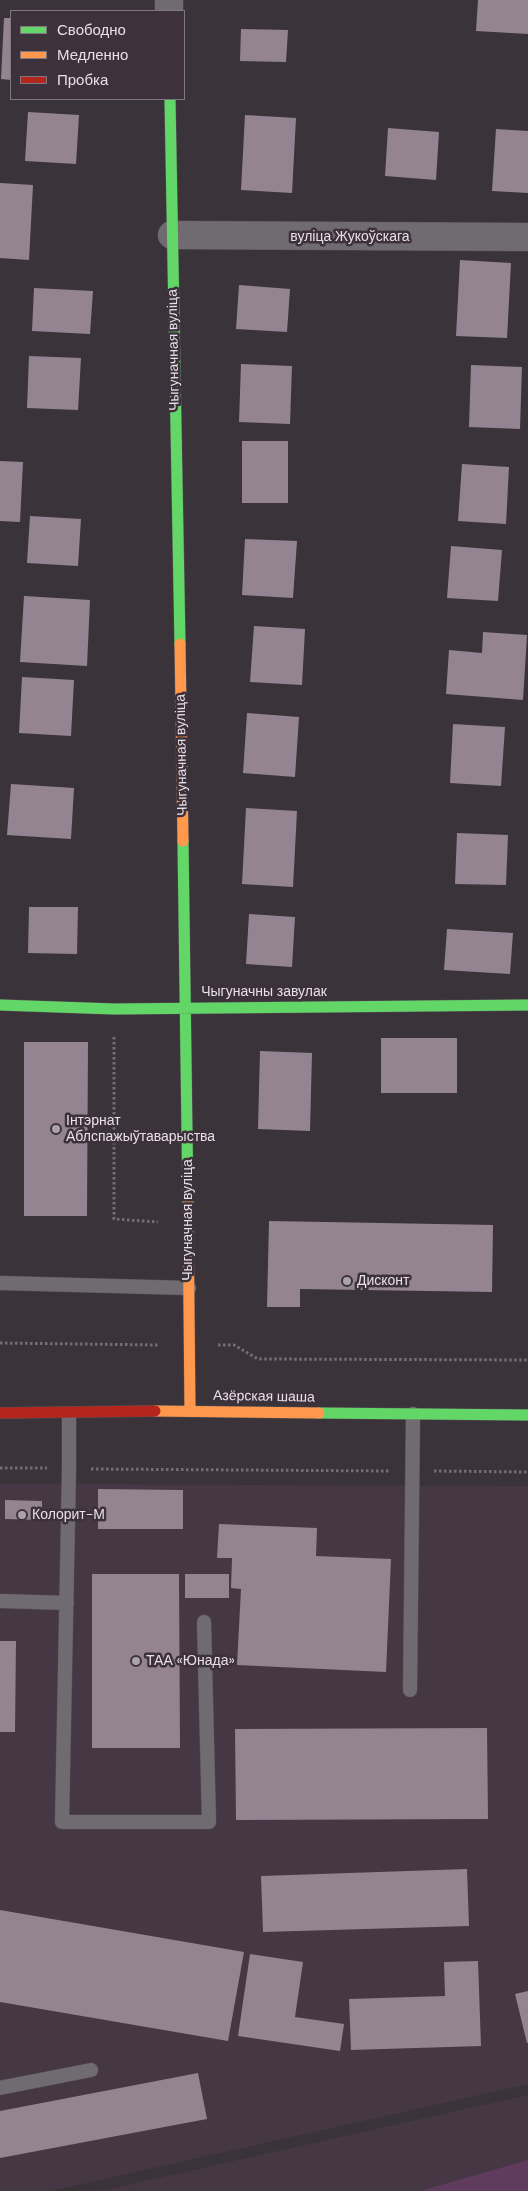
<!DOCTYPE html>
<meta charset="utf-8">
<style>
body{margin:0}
#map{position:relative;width:528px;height:2191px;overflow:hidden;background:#3a343a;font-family:"DM Sans",sans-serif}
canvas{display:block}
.legend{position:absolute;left:10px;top:10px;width:175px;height:90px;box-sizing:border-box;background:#3d313c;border:1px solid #817780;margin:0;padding:6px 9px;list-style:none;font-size:15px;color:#e7e0e7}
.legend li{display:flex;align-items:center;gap:10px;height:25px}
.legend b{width:25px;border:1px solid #817780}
</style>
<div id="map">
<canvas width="528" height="2191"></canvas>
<ul class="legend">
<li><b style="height:6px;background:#63d668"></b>Свободно</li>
<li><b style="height:6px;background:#ff974d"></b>Медленно</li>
<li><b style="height:6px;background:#b3261e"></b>Пробка</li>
</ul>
</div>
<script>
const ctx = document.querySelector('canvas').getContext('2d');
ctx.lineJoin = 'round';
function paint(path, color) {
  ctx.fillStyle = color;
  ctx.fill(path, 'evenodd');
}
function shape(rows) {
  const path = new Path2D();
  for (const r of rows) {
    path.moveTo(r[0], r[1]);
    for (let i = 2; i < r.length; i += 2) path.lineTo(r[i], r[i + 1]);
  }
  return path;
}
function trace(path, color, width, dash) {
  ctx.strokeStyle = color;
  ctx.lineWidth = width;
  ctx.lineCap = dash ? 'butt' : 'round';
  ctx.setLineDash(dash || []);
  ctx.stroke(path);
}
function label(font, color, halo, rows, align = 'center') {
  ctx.font = font + ' "DM Sans",sans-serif';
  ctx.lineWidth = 5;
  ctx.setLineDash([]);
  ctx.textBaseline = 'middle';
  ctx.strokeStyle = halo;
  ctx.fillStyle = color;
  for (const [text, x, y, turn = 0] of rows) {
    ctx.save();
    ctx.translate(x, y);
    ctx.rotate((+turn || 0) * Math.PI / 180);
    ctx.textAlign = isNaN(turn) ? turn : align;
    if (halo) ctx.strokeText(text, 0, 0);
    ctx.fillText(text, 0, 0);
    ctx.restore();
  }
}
const built = shape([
 [0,1484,528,1486,528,2084,51,2191,0,2191],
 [528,2095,528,2191,100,2191]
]);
const green = shape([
 [528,2160,528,2191,420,2191]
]);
const building = shape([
 [478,0,528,0,528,34,476,31],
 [4,18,11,18,11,80,1,79],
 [241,29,288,30,286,62,240,61],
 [28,112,79,115,76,164,25,161],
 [245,115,296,118,292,193,241,190],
 [388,128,439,132,436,180,385,176],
 [496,129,528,131,528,193,492,191],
 [0,183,33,185,29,260,0,258],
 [460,260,511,263,507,338,456,336],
 [239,285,290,289,287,332,236,329],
 [34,288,93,291,90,334,32,331],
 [29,356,81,358,78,410,27,408],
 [241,364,292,366,290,424,239,422],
 [471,365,522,367,520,429,469,427],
 [242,441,288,441,288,503,242,503],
 [0,461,23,462,20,522,0,521],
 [462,464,509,467,506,524,458,521],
 [30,516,81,519,78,566,27,563],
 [245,539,297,541,293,598,242,595],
 [451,546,502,550,498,601,447,598],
 [24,596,90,600,87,666,20,662],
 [254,626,305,629,302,685,250,682],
 [483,632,527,635,523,700,446,694,449,650,482,653],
 [22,677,74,680,71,736,19,733],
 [247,713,299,717,295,777,243,773],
 [453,724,505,727,501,786,450,783],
 [11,784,74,788,71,839,7,835],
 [246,808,297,811,293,887,242,884],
 [457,833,508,835,506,885,455,884],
 [29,907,78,907,77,954,28,953],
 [249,914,295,917,292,967,246,964],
 [447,929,513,933,510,974,444,970],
 [381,1038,457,1038,457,1093,381,1093],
 [24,1042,88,1042,87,1216,24,1216],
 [260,1051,312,1053,310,1131,258,1129],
 [269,1221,493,1225,492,1292,300,1289,300,1307,267,1307],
 [98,1489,183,1490,183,1529,98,1529],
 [5,1500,42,1501,42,1520,5,1519],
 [219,1524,317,1528,316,1556,391,1559,386,1672,237,1665,241,1589,231,1588,232,1558,217,1558],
 [92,1574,179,1574,180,1748,92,1748],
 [185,1574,229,1574,229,1598,185,1598],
 [0,1641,16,1641,15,1732,0,1732],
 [487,1728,488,1819,236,1820,235,1729],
 [467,1869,469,1926,263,1932,261,1876],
 [0,1910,244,1952,228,2041,0,2002],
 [250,1954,303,1962,295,2017,344,2024,340,2051,238,2036],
 [478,1961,481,2046,351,2050,349,1999,445,1996,444,1962],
 [528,1991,528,2043,527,2043,515,1994],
 [198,2073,207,2119,0,2158,0,2111]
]);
const path = shape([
 [114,1037,114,1219,158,1222],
 [0,1343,159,1345],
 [218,1345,234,1345,258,1359,528,1360],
 [0,1468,47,1468],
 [91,1469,390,1471],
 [434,1471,528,1472]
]);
const lane = shape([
 [0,1283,189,1288],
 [69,1414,69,1469,62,1822,209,1822,204,1622],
 [0,1601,67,1603],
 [410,1690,413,1414],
 [0,2088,91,2070]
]);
const street = shape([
 [169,0,169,11],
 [172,235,528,237]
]);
const fast = shape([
 [170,99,180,644],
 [183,841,188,1205],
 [0,1005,114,1009,528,1005],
 [319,1413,528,1415]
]);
const slow = shape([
 [180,644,183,841],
 [188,1205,190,1411],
 [155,1411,319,1413]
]);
const jam = shape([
 [0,1413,155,1411]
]);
const markers = [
 [56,1129,5,"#aaa4aa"],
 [347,1281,5,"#aaa4aa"],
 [22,1515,5,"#aaa4aa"],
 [136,1661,5,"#aaa4aa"]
];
const streetNames = [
 ["вуліца Жукоўскага",350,237],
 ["Чыгуначная вуліца",174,350,-91],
 ["Чыгуначная вуліца",182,755,-91],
 ["Чыгуначны завулак",264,992],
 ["Чыгуначная вуліца",188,1220,-90],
 ["Азёрская шаша",264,1397,1]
];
const poiNames = [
 ["Інтэрнат",66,1121],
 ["Аблспажыўтаварыства",66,1137],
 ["Дисконт",357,1281],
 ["Колорит-М",32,1515],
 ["ТАА «Юнада»",146,1661]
];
paint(built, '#463744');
paint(green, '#5f3b5d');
paint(building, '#948492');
trace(lane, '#555055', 15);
trace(street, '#555055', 29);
trace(fast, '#555055', 12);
trace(slow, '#555055', 12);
trace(jam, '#555055', 12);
trace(path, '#726e72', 3, [2.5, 2.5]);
trace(lane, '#706b70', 14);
trace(street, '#706b70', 28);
trace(fast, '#63d668', 11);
trace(slow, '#ff974d', 11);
trace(jam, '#b3261e', 11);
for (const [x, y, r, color] of markers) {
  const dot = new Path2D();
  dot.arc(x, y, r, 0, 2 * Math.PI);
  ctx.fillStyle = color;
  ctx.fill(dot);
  trace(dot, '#3d313c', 2);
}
label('14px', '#e7e0e7', '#3d313c', streetNames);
label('14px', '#e7e0e7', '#3d313c', poiNames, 'left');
</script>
